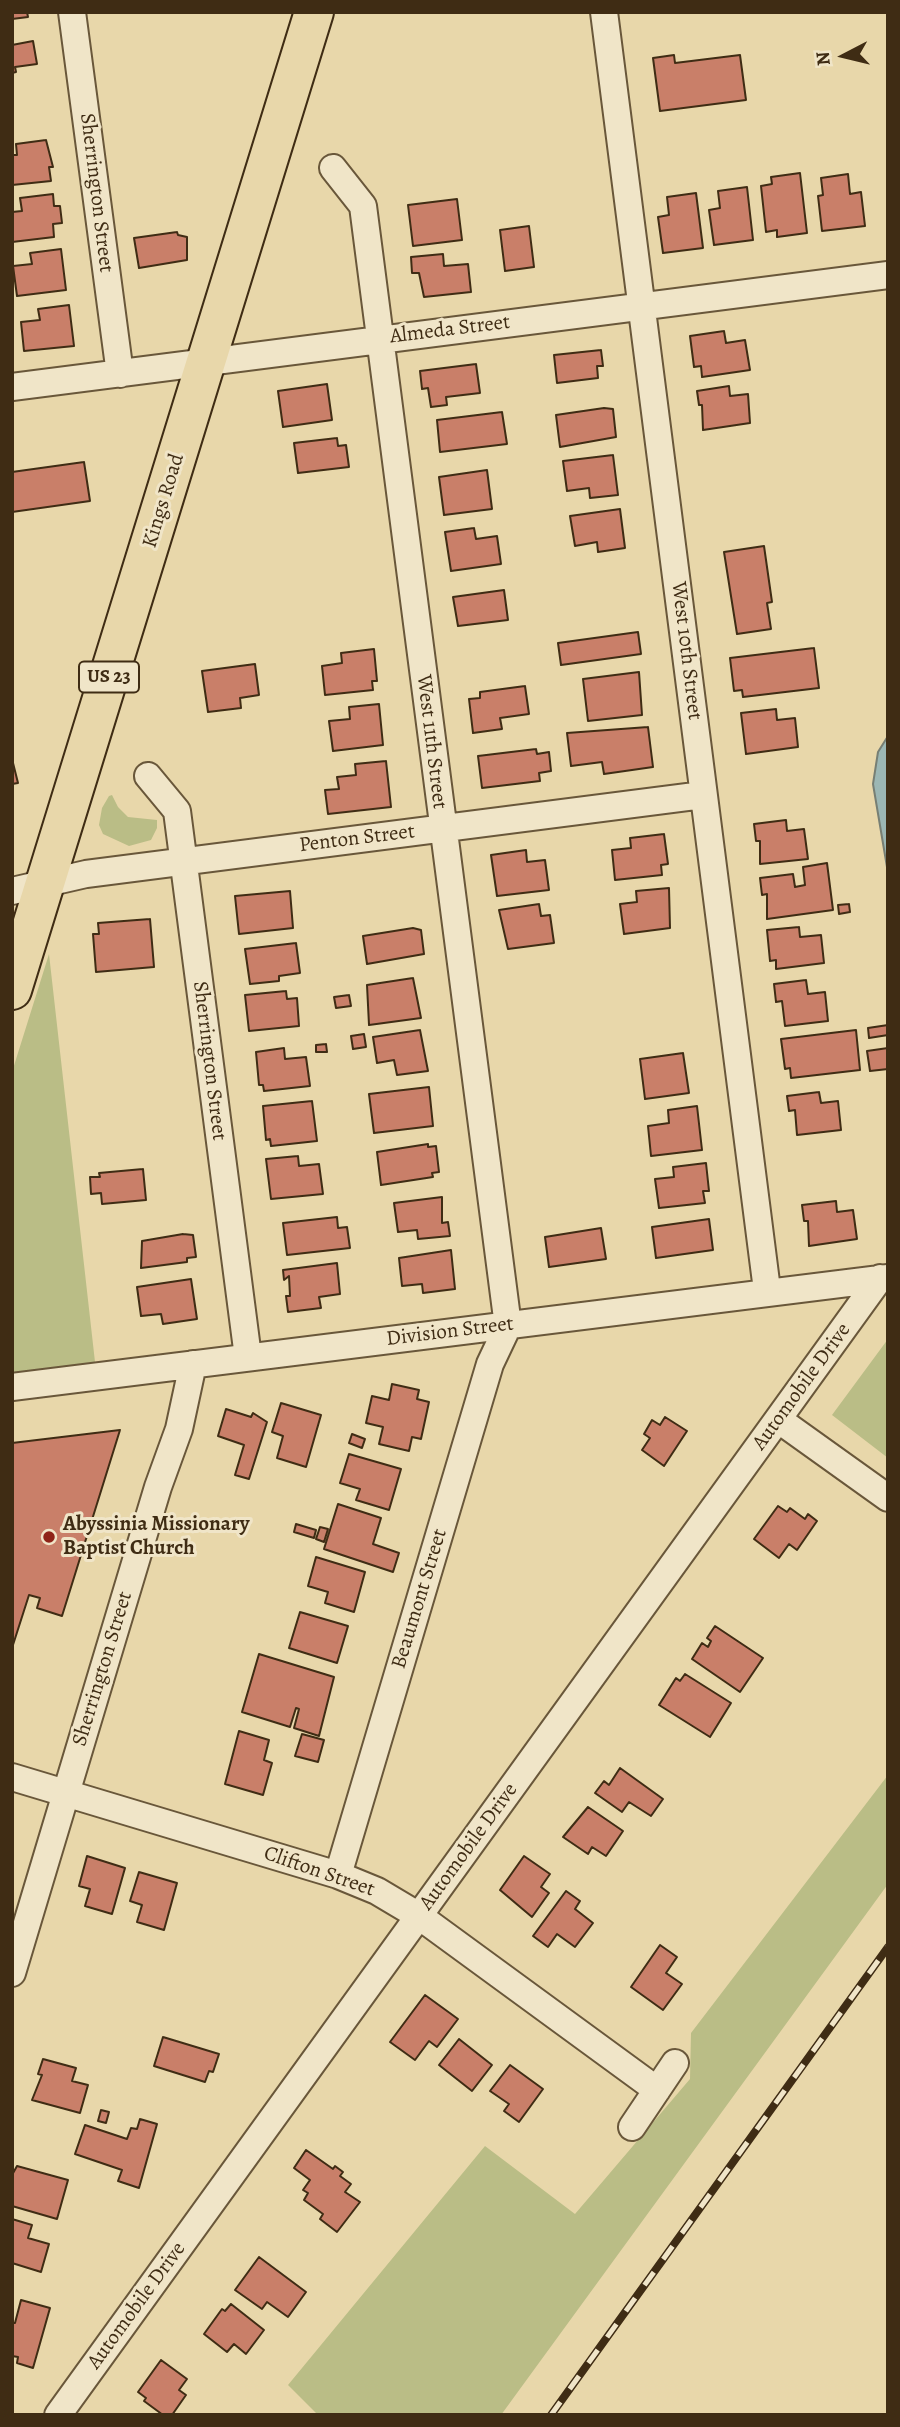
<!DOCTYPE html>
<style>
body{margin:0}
#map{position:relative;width:900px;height:2427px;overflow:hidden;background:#e8d7aa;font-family:Alegreya,serif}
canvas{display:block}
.frame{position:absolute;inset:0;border:14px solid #3f2c14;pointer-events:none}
.north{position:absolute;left:809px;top:21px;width:70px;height:70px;-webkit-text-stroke:5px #f0e5c8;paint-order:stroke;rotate:263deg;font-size:19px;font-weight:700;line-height:28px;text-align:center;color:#3f2c14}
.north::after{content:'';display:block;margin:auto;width:24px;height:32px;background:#3f2c14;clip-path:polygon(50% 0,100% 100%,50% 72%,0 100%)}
</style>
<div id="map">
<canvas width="900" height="2427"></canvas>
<div class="frame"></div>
<div class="north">N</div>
</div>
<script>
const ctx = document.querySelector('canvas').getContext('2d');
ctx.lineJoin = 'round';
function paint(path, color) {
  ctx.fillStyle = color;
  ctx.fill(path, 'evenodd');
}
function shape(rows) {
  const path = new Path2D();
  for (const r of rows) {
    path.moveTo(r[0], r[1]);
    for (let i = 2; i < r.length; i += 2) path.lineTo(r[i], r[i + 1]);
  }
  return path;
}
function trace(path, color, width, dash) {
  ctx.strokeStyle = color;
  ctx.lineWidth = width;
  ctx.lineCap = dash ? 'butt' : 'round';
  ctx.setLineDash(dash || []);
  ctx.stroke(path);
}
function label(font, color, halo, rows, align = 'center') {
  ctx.font = font + ' Alegreya,serif';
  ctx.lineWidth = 6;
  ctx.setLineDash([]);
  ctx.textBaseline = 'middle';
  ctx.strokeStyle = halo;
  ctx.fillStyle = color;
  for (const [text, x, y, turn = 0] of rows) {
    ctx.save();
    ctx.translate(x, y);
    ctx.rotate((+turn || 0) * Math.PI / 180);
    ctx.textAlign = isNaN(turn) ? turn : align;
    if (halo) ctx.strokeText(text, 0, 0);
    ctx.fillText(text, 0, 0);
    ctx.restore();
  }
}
const green = shape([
 [112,795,118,807,128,817,157,820,157,828,151,840,129,846,103,834,99,825,102,808,109,796],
 [49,954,95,1362,12,1373,12,1072],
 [888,1339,888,1458,832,1415],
 [888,1775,888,1884,501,2415,318,2415,288,2385,485,2146,575,2214,690,2079,691,2033]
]);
const water = shape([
 [888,736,888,873,873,784,878,752,888,736]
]);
const building = shape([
 [12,12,27,12,28,17,12,19,12,12],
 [33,41,37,64,15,67,16,72,12,73,12,45,33,41],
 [674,55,675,63,740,55,746,100,660,111,653,58,674,55],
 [46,140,53,167,49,167,51,181,12,185,12,155,17,155,16,144,46,140],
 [800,173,807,233,777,237,777,230,766,232,761,186,772,184,771,177,800,173],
 [848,174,850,194,861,192,865,226,822,231,818,196,823,195,821,178,848,174],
 [747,187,753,240,714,245,709,210,720,208,718,191,747,187],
 [696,193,703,248,663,253,658,217,669,215,667,197,696,193],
 [53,194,54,206,60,206,62,223,53,224,54,237,12,242,12,212,22,211,20,198,53,194],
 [457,199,462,240,413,246,408,205,457,199],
 [529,226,534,267,505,271,500,230,529,226],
 [177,232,178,235,187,237,187,260,139,268,134,238,177,232],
 [61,249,66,290,17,296,13,266,32,264,30,253,61,249],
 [443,254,444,266,468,264,471,292,424,297,419,273,412,273,411,257,443,254],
 [69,305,74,346,24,351,21,322,40,320,38,309,69,305],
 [724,331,726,343,745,340,750,370,702,377,701,366,694,367,690,336,724,331],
 [601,350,603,366,597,366,598,378,557,383,554,355,601,350],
 [476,364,480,393,446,397,447,405,431,407,428,388,422,389,420,371,476,364],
 [327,384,332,420,283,427,278,391,327,384],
 [729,386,730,396,748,394,750,423,703,430,702,405,699,405,697,391,729,386],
 [604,408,613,409,616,437,560,447,556,415,604,408],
 [502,412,507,444,440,452,437,420,502,412],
 [337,438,338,446,346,445,349,467,298,473,294,443,337,438],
 [613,455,618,495,590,498,589,488,567,491,563,461,613,455],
 [84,462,90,501,12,512,12,472,84,462],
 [487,470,492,509,444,515,439,477,487,470],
 [620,509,625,548,598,552,597,542,575,546,570,516,620,509],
 [474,528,476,539,497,536,501,564,451,571,445,532,474,528],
 [764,546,772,602,767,603,771,629,737,634,724,552,764,546],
 [504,590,508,620,458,626,453,597,504,590],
 [638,632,641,654,561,665,558,643,638,632],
 [814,648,819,688,743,697,742,690,734,691,730,658,814,648],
 [374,649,377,681,372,681,373,690,325,695,322,666,342,663,341,653,374,649],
 [255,664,259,695,240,698,241,708,208,712,202,671,255,664],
 [639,672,642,715,588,721,583,679,639,672],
 [525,686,529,714,500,718,502,729,473,733,469,699,480,698,480,692,525,686],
 [379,704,383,745,333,751,329,721,350,719,349,707,379,704],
 [776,709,777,720,795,718,798,747,746,754,741,713,776,709],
 [648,727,653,767,604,774,602,762,571,766,567,733,648,727],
 [536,749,537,754,549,752,551,771,539,773,540,781,482,788,478,756,536,749],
 [12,759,18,783,12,784,12,759],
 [386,761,391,807,328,814,325,790,339,789,337,777,356,775,355,764,386,761],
 [786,820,787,831,804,829,808,859,760,864,760,841,756,841,754,824,786,820],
 [664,834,668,864,661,865,662,875,615,880,612,850,631,848,630,838,664,834],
 [526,850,527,862,545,860,549,890,497,896,491,855,526,850],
 [827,863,833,910,767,919,767,894,762,895,760,878,793,874,795,887,805,885,803,867,827,863],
 [669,888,670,928,624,934,620,904,637,902,636,891,669,888],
 [290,891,293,928,239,934,235,896,290,891],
 [539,904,541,916,550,915,554,943,508,949,499,910,539,904],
 [849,904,850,912,839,914,838,905,849,904],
 [150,919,154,967,96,972,93,934,99,934,98,923,150,919],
 [799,927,800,937,821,935,824,963,776,969,776,960,770,961,767,930,799,927],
 [413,928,421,930,424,954,367,964,363,936,413,928],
 [296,943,300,973,279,976,279,981,250,984,245,949,296,943],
 [413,978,421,1018,369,1025,367,985,413,978],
 [806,980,808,994,825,992,828,1021,785,1026,782,1001,776,1002,774,984,806,980],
 [286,991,287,999,297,998,299,1026,249,1031,245,995,286,991],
 [349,995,351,1006,336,1008,334,997,349,995],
 [888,1025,888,1035,869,1038,868,1028,888,1025],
 [420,1030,428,1071,397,1075,394,1060,377,1063,373,1037,420,1030],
 [856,1030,860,1070,791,1078,790,1068,785,1069,781,1039,856,1030],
 [364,1034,366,1047,353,1049,351,1036,364,1034],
 [326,1044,327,1052,316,1052,316,1045,326,1044],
 [284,1048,285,1059,306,1057,310,1086,264,1091,263,1085,259,1085,256,1052,284,1048],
 [888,1048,888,1069,870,1071,867,1051,888,1048],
 [683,1053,689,1093,645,1099,640,1059,683,1053],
 [429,1087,433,1126,374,1133,369,1094,429,1087],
 [819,1092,821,1103,838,1101,841,1130,797,1135,795,1110,789,1111,787,1096,819,1092],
 [312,1101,317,1141,271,1146,270,1139,266,1140,263,1106,312,1101],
 [697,1106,702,1150,651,1156,648,1126,669,1123,668,1110,697,1106],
 [428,1144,428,1147,436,1146,439,1172,432,1173,433,1177,381,1185,377,1152,428,1144],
 [298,1156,299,1166,319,1164,323,1194,271,1199,266,1159,298,1156],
 [706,1163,709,1191,703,1191,705,1203,659,1208,655,1179,674,1177,673,1167,706,1163],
 [143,1169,146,1200,102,1204,101,1193,91,1194,90,1177,100,1177,99,1173,143,1169],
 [442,1197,442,1223,448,1222,450,1236,418,1239,417,1230,398,1232,394,1203,442,1197],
 [836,1201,837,1212,853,1210,857,1239,809,1246,808,1221,804,1221,802,1205,836,1201],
 [337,1217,338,1228,347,1227,350,1248,287,1255,283,1223,337,1217],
 [709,1219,713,1250,656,1258,652,1227,709,1219],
 [601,1228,606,1259,549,1267,545,1237,601,1228],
 [183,1234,193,1235,196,1257,187,1258,187,1262,141,1268,142,1241,183,1234],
 [451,1250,455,1289,423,1293,422,1284,402,1286,399,1258,451,1250],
 [337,1263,340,1294,319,1297,321,1308,288,1312,286,1296,290,1296,289,1276,284,1280,283,1270,337,1263],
 [191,1279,197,1319,163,1324,161,1314,141,1316,137,1287,191,1279],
 [392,1384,419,1390,417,1399,429,1402,421,1439,412,1437,409,1451,379,1444,383,1427,366,1423,372,1396,389,1400,392,1384],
 [281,1403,321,1415,306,1467,277,1458,283,1436,272,1432,281,1403],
 [226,1409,251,1417,253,1413,267,1422,249,1479,235,1475,244,1445,218,1436,226,1409],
 [665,1417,687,1431,664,1466,642,1450,650,1438,644,1434,652,1420,660,1425,665,1417],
 [120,1430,62,1616,37,1608,40,1598,29,1595,12,1648,12,1443,120,1430],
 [352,1434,365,1439,362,1448,349,1443,352,1434],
 [349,1454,401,1469,389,1510,356,1500,360,1489,340,1483,349,1454],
 [338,1504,381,1518,373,1544,399,1553,393,1572,324,1549,338,1504],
 [778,1506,787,1512,790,1508,805,1519,808,1514,817,1521,797,1550,789,1544,779,1558,754,1539,778,1506],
 [296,1524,316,1530,314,1538,294,1532,296,1524],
 [320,1527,328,1529,324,1542,316,1539,320,1527],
 [316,1557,365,1572,354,1612,325,1603,328,1592,308,1586,316,1557],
 [300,1612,348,1626,337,1663,289,1648,300,1612],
 [715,1626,763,1658,740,1692,692,1659,702,1643,708,1647,711,1641,707,1638,715,1626],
 [259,1654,334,1677,319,1736,294,1728,299,1709,296,1708,290,1727,242,1712,259,1654],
 [685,1674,731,1703,710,1737,659,1705,676,1678,680,1681,685,1674],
 [239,1731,269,1740,264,1760,272,1763,263,1795,225,1784,239,1731],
 [302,1734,324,1740,318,1762,295,1756,302,1734],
 [620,1768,663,1799,651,1816,629,1802,622,1812,595,1793,604,1781,609,1785,620,1768],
 [588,1807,623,1831,606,1856,592,1847,588,1854,563,1837,588,1807],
 [87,1856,125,1868,112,1914,85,1906,90,1889,79,1886,87,1856],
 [524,1856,550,1874,541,1887,549,1893,532,1917,500,1890,524,1856],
 [139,1872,177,1883,164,1930,137,1922,142,1905,130,1901,139,1872],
 [566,1891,580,1901,575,1909,593,1923,575,1947,557,1934,548,1947,533,1936,566,1891],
 [660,1945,677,1957,666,1973,682,1984,663,2010,631,1987,660,1945],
 [425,1995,458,2019,437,2047,429,2041,415,2060,390,2042,425,1995],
 [163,2037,219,2054,213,2072,209,2071,205,2082,154,2066,163,2037],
 [459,2039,492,2065,472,2091,439,2065,459,2039],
 [43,2059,76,2068,72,2081,88,2085,80,2113,32,2100,42,2075,38,2074,43,2059],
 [510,2065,543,2089,519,2122,504,2111,509,2104,490,2091,510,2065],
 [101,2110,109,2112,106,2123,98,2121,101,2110],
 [140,2119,157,2124,139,2188,118,2181,122,2170,75,2154,85,2125,127,2139,131,2128,137,2129,140,2119],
 [306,2150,333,2169,335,2166,343,2172,340,2176,351,2184,345,2192,360,2202,337,2232,320,2219,323,2214,304,2200,308,2193,303,2190,310,2180,294,2168,306,2150],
 [17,2166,68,2180,57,2219,12,2206,12,2175,17,2166],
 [12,2219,32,2225,28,2238,49,2244,41,2272,12,2263,12,2219],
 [259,2257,306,2292,288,2317,267,2302,262,2309,235,2290,259,2257],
 [21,2300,50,2308,33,2368,17,2363,18,2357,12,2356,12,2323,15,2323,21,2300],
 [231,2304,264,2330,246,2354,234,2344,227,2352,204,2334,222,2309,225,2311,231,2304],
 [161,2360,187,2379,179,2390,186,2395,172,2415,163,2415,144,2401,146,2398,138,2392,161,2360]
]);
const minor = shape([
 [72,12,120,374],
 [604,12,767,1290],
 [333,168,363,206,508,1326,490,1364,338,1875],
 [12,387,888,275],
 [148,776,177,811,248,1357],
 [12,891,86,874,703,795],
 [12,1387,888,1278],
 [779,1420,888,1498],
 [12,1777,338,1875,377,1891,419,1916,657,2090],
 [12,1973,158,1487,179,1429,193,1364],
 [632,2127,675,2063],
 [58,2415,880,1278]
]);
const primary = shape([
 [12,990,314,12]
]);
const rail = shape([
 [551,2415,888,1947]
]);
const markers = [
 [49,1537,7,"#8f2418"]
];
const shields = [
 [109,677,60]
];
const shieldNames = [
 ["US 23",109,677]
];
const streetNames = [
 ["Sherrington Street",96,193,83],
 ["Almeda Street",450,330,-7],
 ["Kings Road",164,501,-73],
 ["West 10th Street",686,651,83],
 ["West 11th Street",431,742,83],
 ["Penton Street",357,839,-7],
 ["Sherrington Street",209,1061,83],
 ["Division Street",450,1332,-7],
 ["Automobile Drive",802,1387,-54],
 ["Beaumont Street",420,1599,-73],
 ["Sherrington Street",103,1669,-73],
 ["Automobile Drive",469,1847,-54],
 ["Clifton Street",319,1872,19],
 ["Automobile Drive",137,2306,-54]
];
const poiNames = [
 ["Abyssinia Missionary",63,1525],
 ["Baptist Church",63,1549]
];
paint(green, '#babd86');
paint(water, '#9cb7b4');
trace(water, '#777f74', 2);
paint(building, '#c97f69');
trace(building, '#3f2c14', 2);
trace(minor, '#69573a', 30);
trace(primary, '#3f2c14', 42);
trace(minor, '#f0e5c8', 26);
trace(primary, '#e8d7aa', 38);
trace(rail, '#3f2c14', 8);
trace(rail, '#f0e5c8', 5, [16]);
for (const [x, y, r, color] of markers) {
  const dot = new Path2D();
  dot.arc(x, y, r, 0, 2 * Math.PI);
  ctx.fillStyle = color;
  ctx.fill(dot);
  trace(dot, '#f0e5c8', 2.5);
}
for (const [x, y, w] of shields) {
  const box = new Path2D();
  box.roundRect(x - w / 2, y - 15.5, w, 31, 5);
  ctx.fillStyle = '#f0e5c8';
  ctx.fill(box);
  trace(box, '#3f2c14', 2);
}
label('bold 19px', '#3f2c14', null, shieldNames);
label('21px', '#3f2c14', '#f0e5c8', streetNames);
label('bold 21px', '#3f2c14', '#f0e5c8', poiNames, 'left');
</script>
